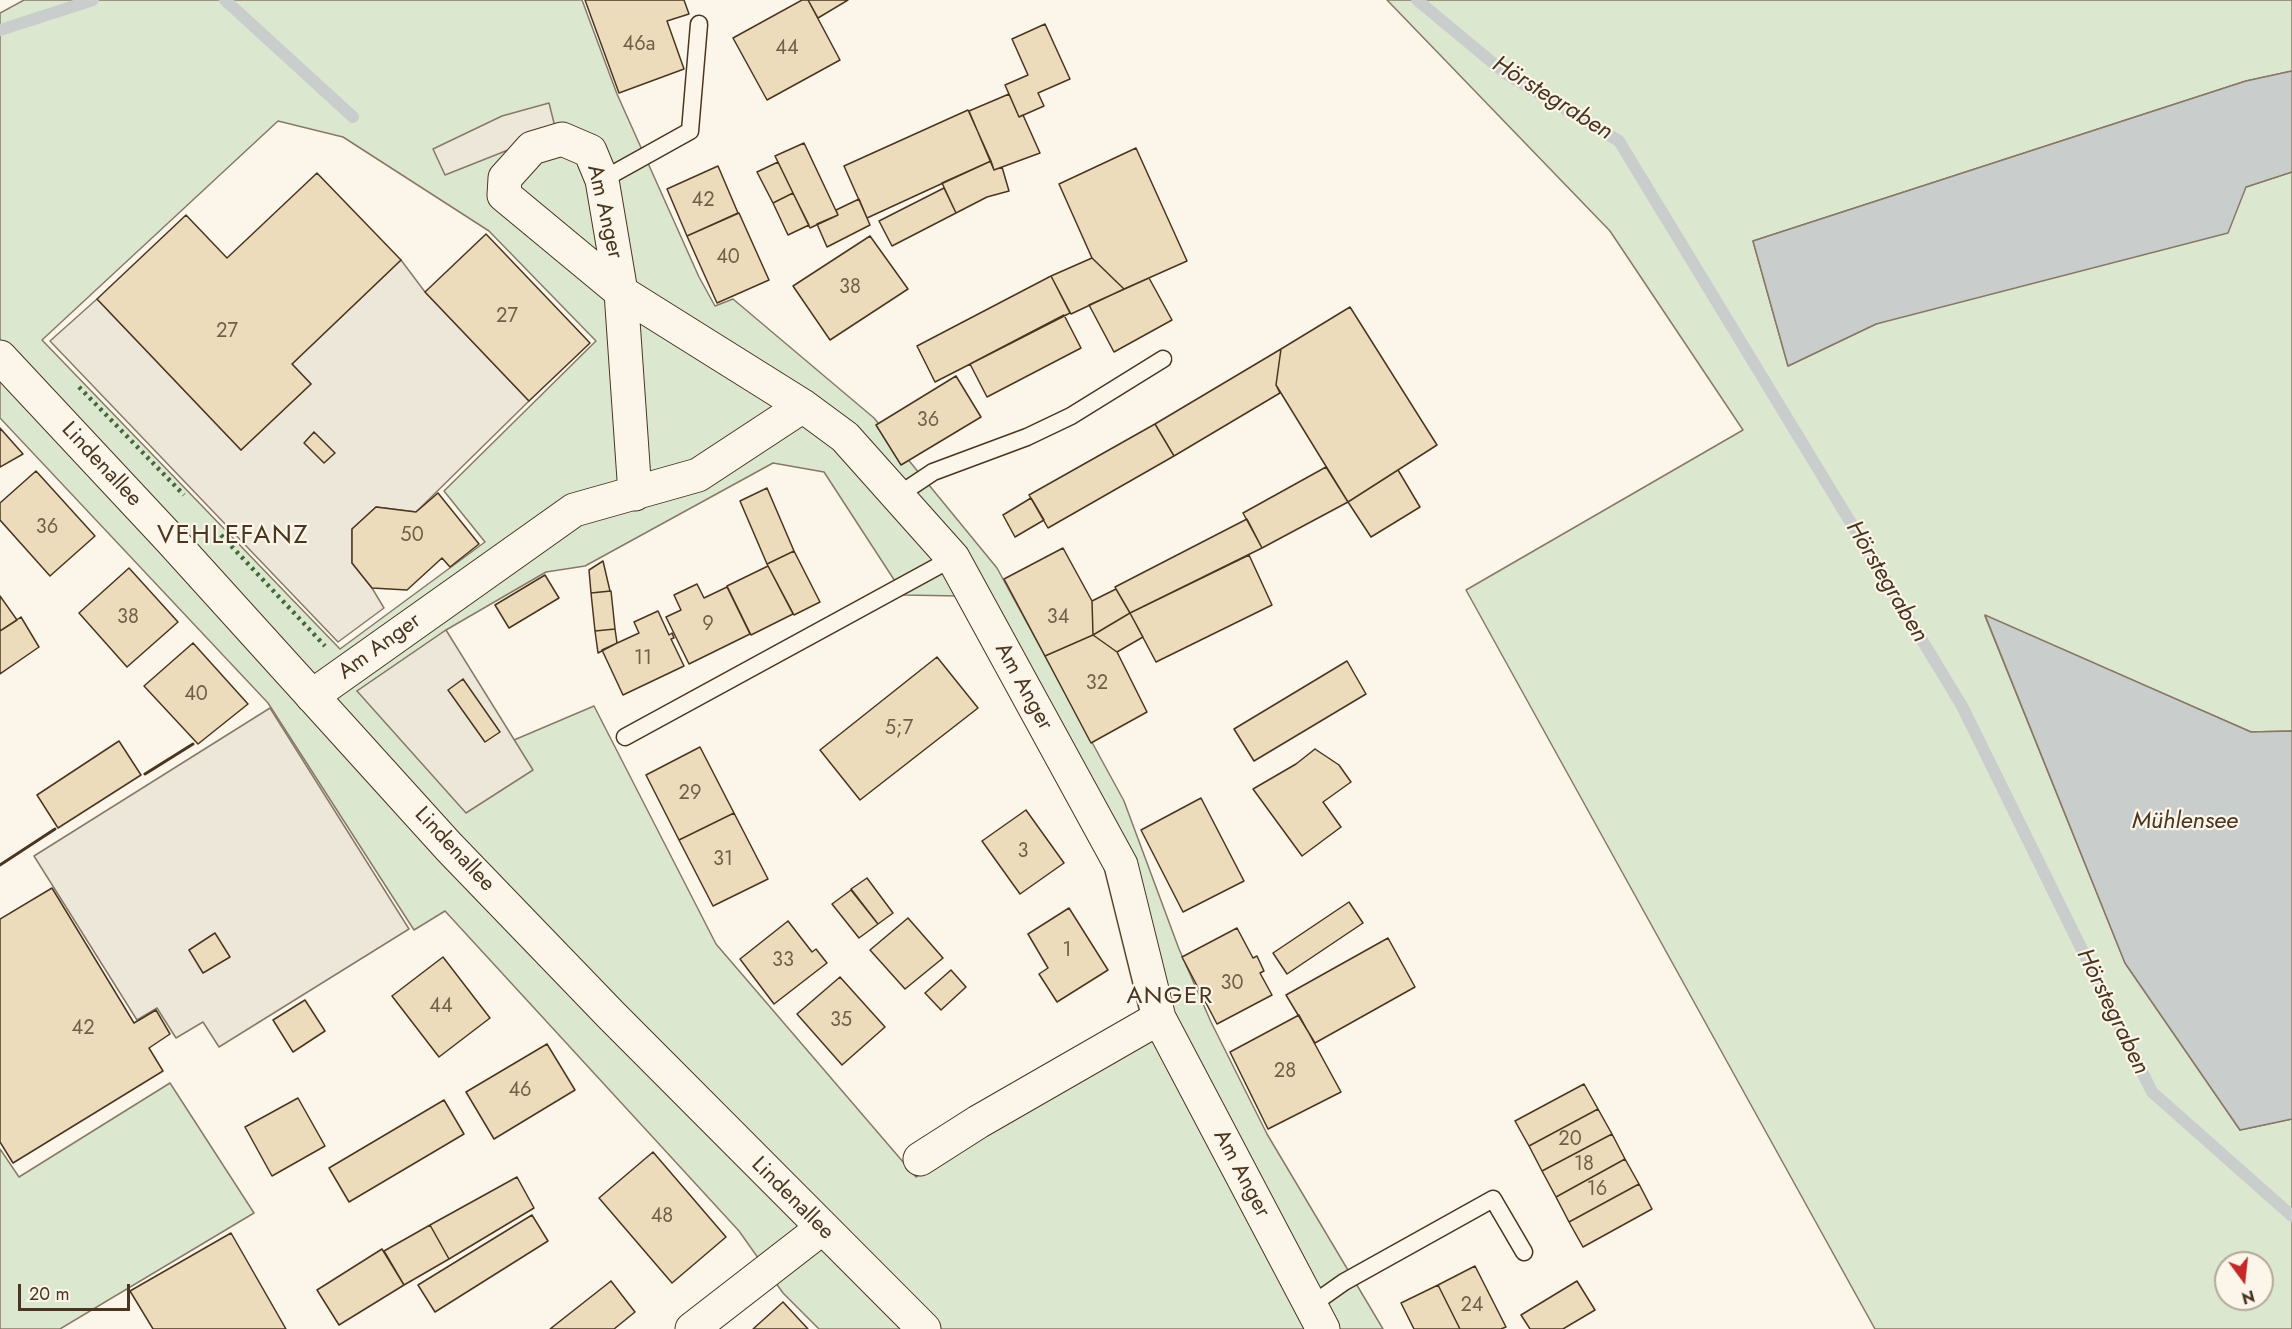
<!DOCTYPE html>
<meta charset="utf-8">
<style>
body{margin:0}
#map{position:relative;width:2292px;height:1329px;overflow:hidden;background:#fbf6e9;font-family:Jost,sans-serif}
canvas{display:block}
.north{position:absolute;left:2214px;top:1251px;width:60px;height:60px;box-sizing:border-box;background:#fbf6e9;border:2px solid #b4a999;border-radius:50%;rotate:165deg;font-size:16px;font-weight:700;line-height:24px;text-align:center;color:#4a3520}
.north::after{content:'';display:block;margin:auto;width:21px;height:27px;background:#c62828;clip-path:polygon(50% 0,100% 100%,50% 72%,0 100%)}
.scale{position:absolute;left:18px;top:1284px;width:112px;height:27px;box-sizing:border-box;border:3px solid #4a3520;border-top:0;padding-left:8px;font-size:18px;line-height:21px;white-space:nowrap;color:#4a3520;-webkit-text-stroke:4px #fbf6e9;paint-order:stroke}
</style>
<div id="map">
<canvas width="2292" height="1329"></canvas>
<div class="north">N</div>
<div class="scale">20 m</div>
</div>
<script>
const ctx = document.querySelector('canvas').getContext('2d');
ctx.lineJoin = 'round';
function paint(path, color) {
  ctx.fillStyle = color;
  ctx.fill(path, 'evenodd');
}
function shape(rows) {
  const path = new Path2D();
  for (const r of rows) {
    path.moveTo(r[0], r[1]);
    for (let i = 2; i < r.length; i += 2) path.lineTo(r[i], r[i + 1]);
  }
  return path;
}
function trace(path, color, width, dash) {
  ctx.strokeStyle = color;
  ctx.lineWidth = width;
  ctx.lineCap = dash ? 'butt' : 'round';
  ctx.setLineDash(dash || []);
  ctx.stroke(path);
}
function label(font, color, halo, rows, align = 'center') {
  ctx.font = font + ' Jost,sans-serif';
  ctx.lineWidth = 4.5;
  ctx.setLineDash([]);
  ctx.textBaseline = 'middle';
  ctx.strokeStyle = halo;
  ctx.fillStyle = color;
  for (const [text, x, y, turn = 0] of rows) {
    ctx.save();
    ctx.translate(x, y);
    ctx.rotate((+turn || 0) * Math.PI / 180);
    ctx.textAlign = isNaN(turn) ? turn : align;
    if (halo) ctx.strokeText(text, 0, 0);
    ctx.fillText(text, 0, 0);
    ctx.restore();
  }
}
const green = shape([
 [24,0,582,0,617,94,699,277,715,306,733,299,874,418,997,568,1124,801,1179,949,1211,1022,1267,1134,1383,1329,819,1329,783,1293,739,1231,445,911,414,930,268,703,0,418,0,13,24,0],
 [278,121,343,137,489,231,596,341,444,491,485,542,340,649,42,340,278,121],
 [773,463,824,472,904,595,959,596,1102,860,1147,1042,916,1177,716,944,594,706,514,740,357,691,446,630,546,572,585,566,773,463],
 [1387,0,2292,0,2292,71,2246,81,1753,241,1788,366,1876,324,2246,187,2292,172,2292,731,2251,732,1985,616,2125,963,2240,1130,2292,1119,2292,1329,1875,1329,1466,590,1743,430,1610,231,1387,0],
 [2226,1263,2262,1263,2262,1299,2226,1299,2226,1263],
 [170,1083,254,1213,60,1329,0,1329,0,1149,19,1177,170,1083]
]);
const parking = shape([
 [549,103,556,131,445,175,433,149,502,116,549,103],
 [401,260,425,292,529,401,416,512,376,507,352,529,352,563,372,588,384,608,338,642,50,341,97,299,241,450,311,384,292,364,401,260],
 [446,630,533,770,466,813,357,691,446,630],
 [270,708,409,929,219,1047,203,1022,176,1038,157,1008,137,1020,34,856,270,708]
]);
const water = shape([
 [2292,71,2292,172,2246,187,2228,233,1876,324,1788,366,1753,241,2246,81,2292,71],
 [1985,615,2251,732,2292,731,2292,1119,2240,1130,2125,963,1985,615]
]);
const stream = shape([
 [225,0,353,117],
 [1417,0,1505,73,1619,141,1962,706,2152,1092,2292,1216],
 [0,30,93,0]
]);
const building = shape([
 [585,0,684,0,689,14,667,21,684,69,619,93,585,0],
 [802,0,808,0,840,60,767,100,733,38,802,0],
 [808,0,848,0,818,18,808,0],
 [1045,24,1070,79,1038,93,1044,106,1019,117,1005,85,1028,75,1012,39,1045,24],
 [1009,94,1019,117,1023,115,1040,153,994,170,969,111,1009,94],
 [968,110,991,161,867,218,844,166,968,110],
 [804,143,838,215,810,228,775,156,804,143],
 [1136,148,1187,261,1124,289,1092,258,1059,184,1136,148],
 [991,161,994,170,1002,167,1009,191,987,197,956,213,942,183,991,161],
 [778,162,793,193,773,203,757,172,778,162],
 [718,166,738,213,687,236,667,189,718,166],
 [317,173,401,260,292,364,311,384,241,450,97,299,186,215,227,258,317,173],
 [944,188,956,213,892,246,879,221,944,188],
 [793,193,809,225,788,235,773,203,793,193],
 [859,199,870,225,827,247,817,224,838,215,836,210,859,199],
 [739,213,769,280,717,303,687,236,739,213],
 [486,234,590,343,529,401,425,292,486,234],
 [870,236,908,289,830,340,793,286,870,236],
 [1092,258,1124,289,1071,314,1051,276,1092,258],
 [1051,276,1070,313,935,382,917,346,1051,276],
 [1149,278,1172,320,1114,352,1089,305,1149,278],
 [1350,307,1437,445,1348,502,1276,385,1281,349,1350,307],
 [1064,315,1081,348,987,397,970,364,1064,315],
 [1281,349,1276,385,1280,393,1174,456,1155,424,1281,349],
 [956,376,981,417,901,465,876,425,956,376],
 [1155,424,1174,456,1048,528,1029,495,1155,424],
 [0,428,23,454,0,467,0,428],
 [314,432,335,453,324,463,304,443,314,432],
 [1326,467,1348,502,1262,548,1243,513,1326,467],
 [1398,470,1420,507,1371,537,1348,502,1398,470],
 [36,471,95,536,50,576,0,520,0,503,36,471],
 [767,488,794,551,767,564,740,501,767,488],
 [438,493,479,544,450,567,442,558,407,590,372,588,352,563,352,529,376,507,416,512,438,493],
 [1031,498,1044,520,1015,537,1003,515,1031,498],
 [1247,519,1262,548,1130,613,1115,587,1247,519],
 [1063,548,1092,601,1093,635,1045,656,1004,579,1063,548],
 [794,551,820,602,794,615,767,564,794,551],
 [1249,555,1272,605,1156,662,1130,613,1249,555],
 [603,561,610,591,591,593,589,570,603,561],
 [768,566,793,614,751,635,727,586,768,566],
 [129,568,178,622,127,667,79,613,129,568],
 [545,575,559,598,509,628,495,605,545,575],
 [697,584,704,598,727,587,750,634,689,664,666,617,681,610,674,595,697,584],
 [1116,589,1130,613,1093,635,1092,601,1116,589],
 [611,591,615,629,595,631,591,593,611,591],
 [0,596,17,620,0,631,0,596],
 [658,611,669,635,672,633,674,638,671,639,684,666,623,695,602,650,639,633,634,622,658,611],
 [1130,613,1143,637,1117,652,1093,635,1130,613],
 [21,617,39,647,0,674,0,631,21,617],
 [615,629,617,643,598,653,595,631,615,629],
 [1093,635,1117,652,1147,712,1091,743,1045,656,1093,635],
 [193,643,248,704,198,744,144,686,193,643],
 [937,657,978,708,860,800,820,750,937,657],
 [1347,661,1366,694,1254,761,1234,729,1347,661],
 [463,679,500,732,485,742,448,690,463,679],
 [119,741,141,775,58,828,37,795,119,741],
 [700,747,734,813,679,840,646,775,700,747],
 [1315,749,1339,765,1351,782,1323,802,1341,827,1302,856,1253,789,1296,764,1315,749],
 [1201,798,1244,881,1183,912,1141,830,1201,798],
 [1026,810,1064,863,1020,894,982,841,1026,810],
 [734,813,768,879,713,906,679,840,734,813],
 [867,878,893,913,878,924,851,889,867,878],
 [52,888,134,1023,156,1010,170,1034,149,1048,163,1071,13,1163,0,1142,0,919,52,888],
 [851,890,878,924,859,938,832,904,851,890],
 [1349,902,1363,923,1287,974,1273,953,1349,902],
 [1069,908,1108,970,1057,1002,1039,974,1048,968,1028,934,1069,908],
 [908,918,943,958,905,989,870,950,908,918],
 [788,921,812,952,816,949,827,963,774,1004,740,959,788,921],
 [1237,928,1253,958,1257,956,1264,971,1260,973,1272,995,1217,1024,1182,957,1237,928],
 [215,933,230,957,203,973,189,950,215,933],
 [1388,938,1415,987,1315,1043,1286,995,1388,938],
 [443,957,490,1018,439,1057,392,996,443,957],
 [951,970,966,987,941,1010,925,993,951,970],
 [840,977,885,1027,842,1065,797,1014,840,977],
 [305,1000,325,1031,293,1052,273,1020,305,1000],
 [1299,1015,1341,1092,1268,1129,1230,1052,1299,1015],
 [547,1044,575,1090,494,1139,466,1092,547,1044],
 [1584,1084,1598,1109,1529,1146,1515,1121,1584,1084],
 [298,1098,325,1146,272,1176,245,1127,298,1098],
 [444,1100,464,1134,349,1202,329,1168,444,1100],
 [1598,1109,1612,1134,1542,1171,1529,1146,1598,1109],
 [1612,1134,1625,1159,1556,1197,1542,1171,1612,1134],
 [653,1152,726,1237,672,1283,599,1198,653,1152],
 [1625,1159,1639,1184,1569,1222,1556,1197,1625,1159],
 [517,1177,534,1208,449,1259,430,1225,517,1177],
 [1639,1184,1652,1209,1583,1247,1569,1222,1639,1184],
 [532,1215,548,1241,435,1312,418,1285,532,1215],
 [430,1225,449,1259,404,1285,384,1251,430,1225],
 [231,1233,286,1329,153,1329,130,1291,231,1233],
 [382,1249,404,1285,339,1325,317,1290,382,1249],
 [1475,1266,1506,1327,1501,1329,1460,1329,1438,1285,1475,1266],
 [611,1281,635,1312,614,1329,550,1329,611,1281],
 [1577,1281,1595,1310,1563,1329,1530,1329,1521,1315,1577,1281],
 [1438,1285,1460,1329,1414,1329,1401,1303,1438,1285],
 [783,1302,808,1329,753,1329,783,1302]
]);
const lane = shape([
 [602,180,690,131,699,24],
 [897,496,933,472,1027,437,1071,416,1163,359],
 [625,737,953,558],
 [1310,1306,1344,1282,1493,1199,1524,1252]
]);
const street = shape([
 [635,494,621,292,602,180,590,151,562,139,532,148,505,178,504,195,621,292,803,406,845,437,953,558,1121,865,1159,1018,1323,1329],
 [312,696,574,510,698,475,803,406],
 [920,1159,978,1122,1159,1018]
]);
const secondary = shape([
 [0,357,170,539,449,847,612,1016,924,1329],
 [692,1329,821,1229]
]);
const hedge = shape([
 [79,387,184,495],
 [221,535,325,646]
]);
const wall = shape([
 [145,774,193,744],
 [0,865,55,829]
]);
const numberNames = [
 ["46a",639,45],
 ["44",787,49],
 ["42",703,201],
 ["40",728,258],
 ["38",850,288],
 ["27",507,317],
 ["27",227,332],
 ["36",928,421],
 ["36",47,528],
 ["50",412,536],
 ["38",128,618],
 ["34",1058,618],
 ["9",708,625],
 ["11",643,659],
 ["32",1097,684],
 ["40",196,695],
 ["5;7",899,729],
 ["29",690,794],
 ["3",1023,852],
 ["31",723,860],
 ["1",1067,951],
 ["33",783,961],
 ["30",1232,984],
 ["44",441,1007],
 ["35",841,1021],
 ["42",83,1029],
 ["28",1285,1072],
 ["46",520,1091],
 ["20",1570,1140],
 ["18",1584,1165],
 ["16",1597,1190],
 ["48",662,1217],
 ["24",1472,1306]
];
const streetNames = [
 ["Am Anger",604,212,77],
 ["Lindenallee",101,465,47],
 ["Am Anger",380,647,-36],
 ["Am Anger",1023,687,61],
 ["Lindenallee",454,850,47],
 ["Am Anger",1241,1174,62],
 ["Lindenallee",792,1199,45]
];
const waterNames = [
 ["Hörstegraben",1552,99,32],
 ["Hörstegraben",1886,582,59],
 ["Mühlensee",2185,822],
 ["Hörstegraben",2112,1012,64]
];
const neighbourhoodNames = [
 ["ANGER",1170,997]
];
const quarterNames = [
 ["VEHLEFANZ",233,537]
];
paint(green, '#dce7d0');
trace(green, '#887966', 1.5);
paint(parking, '#ede7d9');
trace(parking, '#887966', 1.5);
paint(water, '#c9cecd');
trace(water, '#887966', 1.5);
trace(stream, '#c9cecd', 12);
paint(building, '#ecdcbc');
trace(building, '#4a3520', 1.5);
trace(lane, '#4a3520', 19);
trace(street, '#4a3520', 35);
trace(secondary, '#4a3520', 35);
trace(lane, '#fbf6e9', 16);
trace(street, '#fbf6e9', 33);
trace(secondary, '#fbf6e9', 33);
trace(hedge, '#436837', 4.5, [3, 4.5]);
trace(wall, '#4a3520', 3);
label('20px', '#725f47', null, numberNames);
label('22px', '#4a3520', '#fbf6e9', streetNames);
label('italic 24px', '#4a3520', '#fbf6e9', waterNames);
ctx.letterSpacing = '1.5px';
label('24px', '#4a3520', '#fbf6e9', neighbourhoodNames);
ctx.letterSpacing = '0px';
ctx.letterSpacing = '1.5px';
label('26px', '#4a3520', '#fbf6e9', quarterNames);
ctx.letterSpacing = '0px';
</script>
